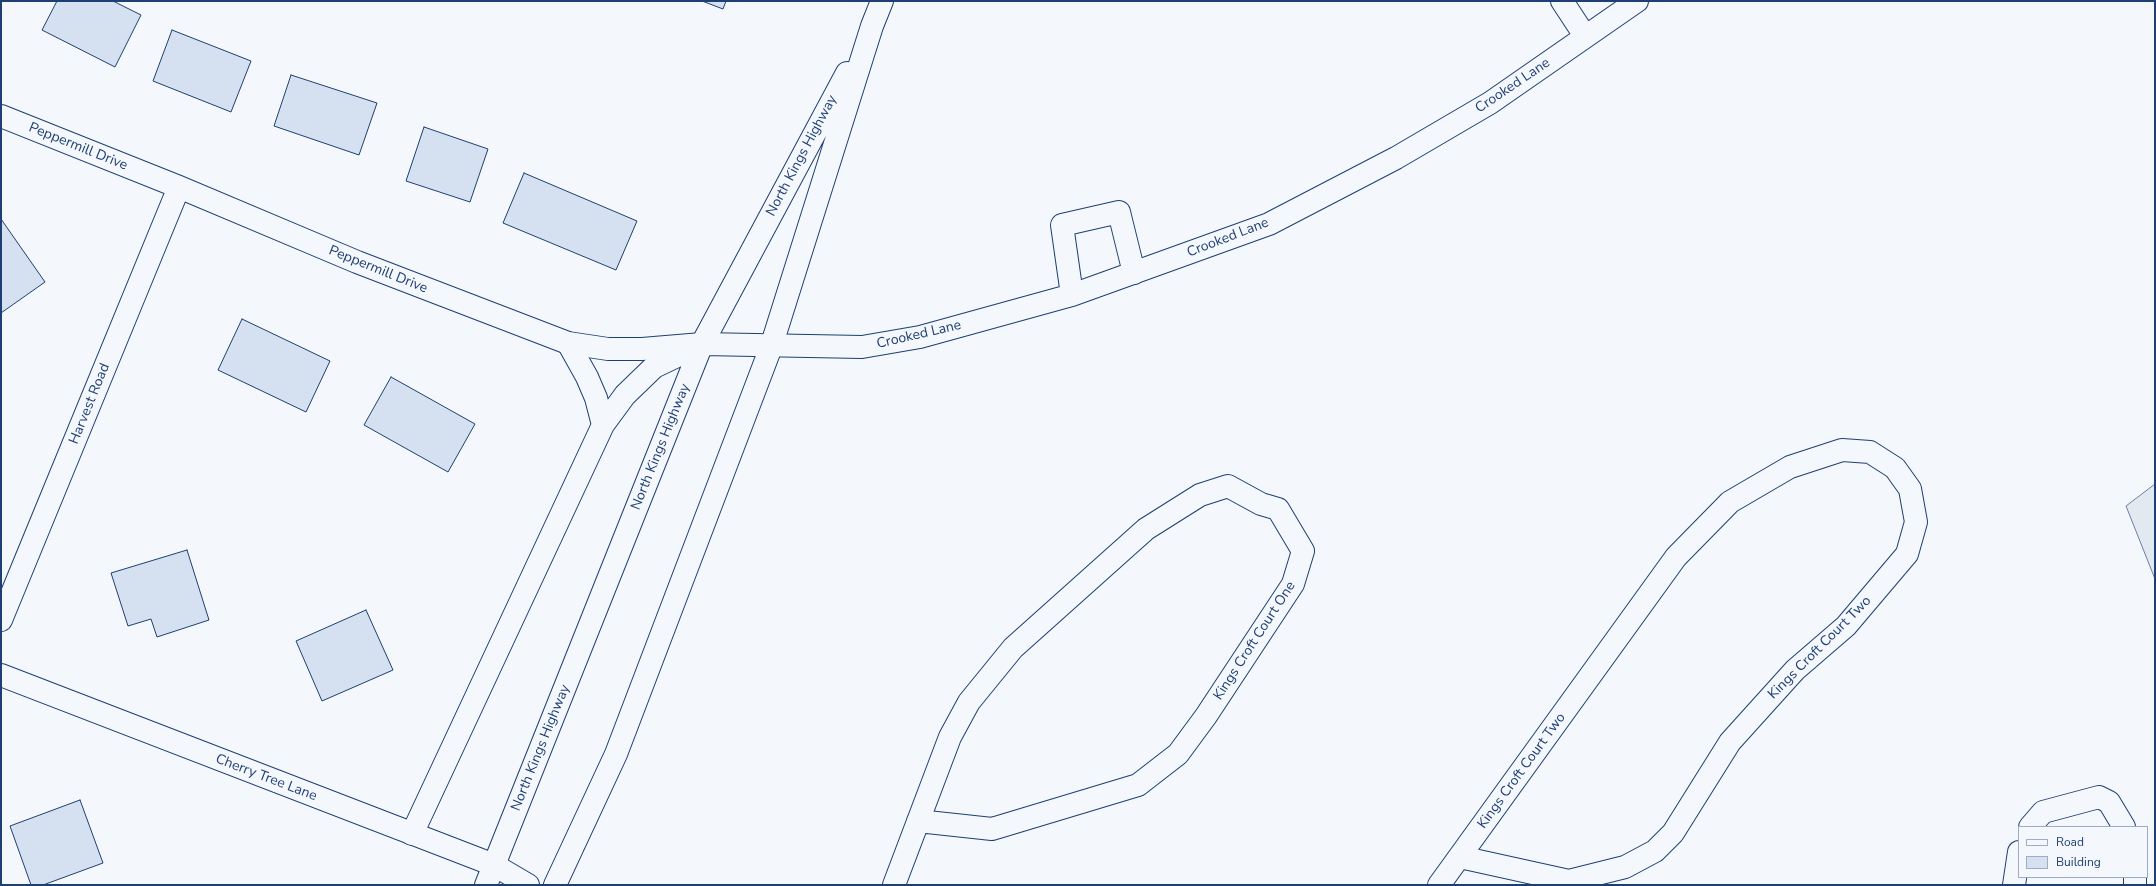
<!DOCTYPE html>
<style>
body{margin:0}
#map{position:relative;width:2156px;height:886px;overflow:hidden;background:#f4f7fb;font-family:"Nunito Sans",sans-serif}
canvas{display:block}
.frame{position:absolute;inset:0;border:2px solid #1d3f73;pointer-events:none}
.legend{position:absolute;left:2018px;top:826px;width:130px;height:52px;box-sizing:border-box;background:#f4f7fb;border:1px solid #9eadc5;margin:0;padding:5px 7px;list-style:none;font-size:12px;color:#1d3f73}
.legend li{display:flex;align-items:center;gap:8px;height:20px}
.legend b{width:20px;border:1px solid #9eadc5}
</style>
<div id="map">
<canvas width="2156" height="886"></canvas>
<div class="frame"></div>
<ul class="legend">
<li><b style="height:5px;background:#f4f7fb"></b>Road</li>
<li><b style="height:11px;background:#d5e0f0"></b>Building</li>
</ul>
</div>
<script>
const ctx = document.querySelector('canvas').getContext('2d');
ctx.lineJoin = 'round';
function paint(path, color) {
  ctx.fillStyle = color;
  ctx.fill(path, 'evenodd');
}
function shape(rows) {
  const path = new Path2D();
  for (const r of rows) {
    path.moveTo(r[0], r[1]);
    for (let i = 2; i < r.length; i += 2) path.lineTo(r[i], r[i + 1]);
  }
  return path;
}
function trace(path, color, width, dash) {
  ctx.strokeStyle = color;
  ctx.lineWidth = width;
  ctx.lineCap = dash ? 'butt' : 'round';
  ctx.setLineDash(dash || []);
  ctx.stroke(path);
}
function label(font, color, halo, rows, align = 'center') {
  ctx.font = font + ' "Nunito Sans",sans-serif';
  ctx.lineWidth = 3;
  ctx.setLineDash([]);
  ctx.textBaseline = 'middle';
  ctx.strokeStyle = halo;
  ctx.fillStyle = color;
  for (const [text, x, y, turn = 0] of rows) {
    ctx.save();
    ctx.translate(x, y);
    ctx.rotate((+turn || 0) * Math.PI / 180);
    ctx.textAlign = isNaN(turn) ? turn : align;
    if (halo) ctx.strokeText(text, 0, 0);
    ctx.fillText(text, 0, 0);
    ctx.restore();
  }
}
const green = shape([
 [2155,484,2155,579,2126,506,2155,484]
]);
const building = shape([
 [57,1,113,1,141,15,115,67,42,30,57,1],
 [702,1,726,1,723,9,702,1],
 [172,30,251,61,231,112,153,81,172,30],
 [291,75,377,103,359,155,274,126,291,75],
 [424,127,488,149,470,202,406,181,424,127],
 [524,173,637,221,616,270,503,223,524,173],
 [1,219,45,282,1,313,1,219],
 [242,319,330,361,306,412,218,370,242,319],
 [391,377,475,424,448,472,364,425,391,377],
 [187,550,209,620,157,637,151,619,128,626,111,573,187,550],
 [366,610,393,670,322,701,296,641,366,610],
 [80,800,103,863,43,885,31,885,10,826,80,800]
]);
const minor = shape([
 [1562,1,1585,36],
 [1,116,179,187,357,262,568,343,608,349,642,349,702,344,862,347,920,337,1072,295,1269,224,1396,158,1490,103,1637,1],
 [1072,295,1062,225,1119,212,1134,273],
 [1,620,179,187],
 [1,675,494,865,528,885],
 [2030,827,2043,812,2099,797,2109,802,2124,827],
 [2135,877,2135,885],
 [894,885,950,737,969,702,1013,648,1146,529,1200,495,1228,486,1261,504,1278,509,1303,551,1293,584,1206,716,1178,754,1138,785,992,829,918,821],
 [1439,885,1676,557,1730,502,1790,467,1842,450,1870,452,1895,468,1910,489,1916,522,1907,554,1846,626,1795,670,1730,742,1673,833,1655,851,1625,867,1569,881,1460,857],
 [2014,885,2019,852]
]);
const major = shape([
 [568,343,587,377,596,398,603,425],
 [412,834,603,425,625,395,654,367,702,344],
 [486,885,702,344,847,73],
 [555,885,616,754,771,347,872,26,882,1]
]);
const streetNames = [
 ["Crooked Lane",1513,86,-34],
 ["Peppermill Drive",78,147,22],
 ["North Kings Highway",802,156,-62],
 ["Crooked Lane",1228,238,-21],
 ["Peppermill Drive",378,270,22],
 ["Crooked Lane",919,335,-13],
 ["Harvest Road",90,404,-68],
 ["North Kings Highway",661,447,-68],
 ["Kings Croft Court One",1255,641,-57],
 ["Kings Croft Court Two",1820,648,-45],
 ["North Kings Highway",541,748,-68],
 ["Kings Croft Court Two",1522,771,-54],
 ["Cherry Tree Lane",266,778,21]
];
paint(green, '#e3e9f0');
trace(green, '#687fa3', 1);
paint(building, '#d5e0f0');
trace(building, '#1d3f73', 1);
trace(minor, '#1d3f73', 24);
trace(major, '#1d3f73', 24);
trace(minor, '#f4f7fb', 22);
trace(major, '#f4f7fb', 22);
label('14px', '#1d3f73', '#f4f7fb', streetNames);
</script>
